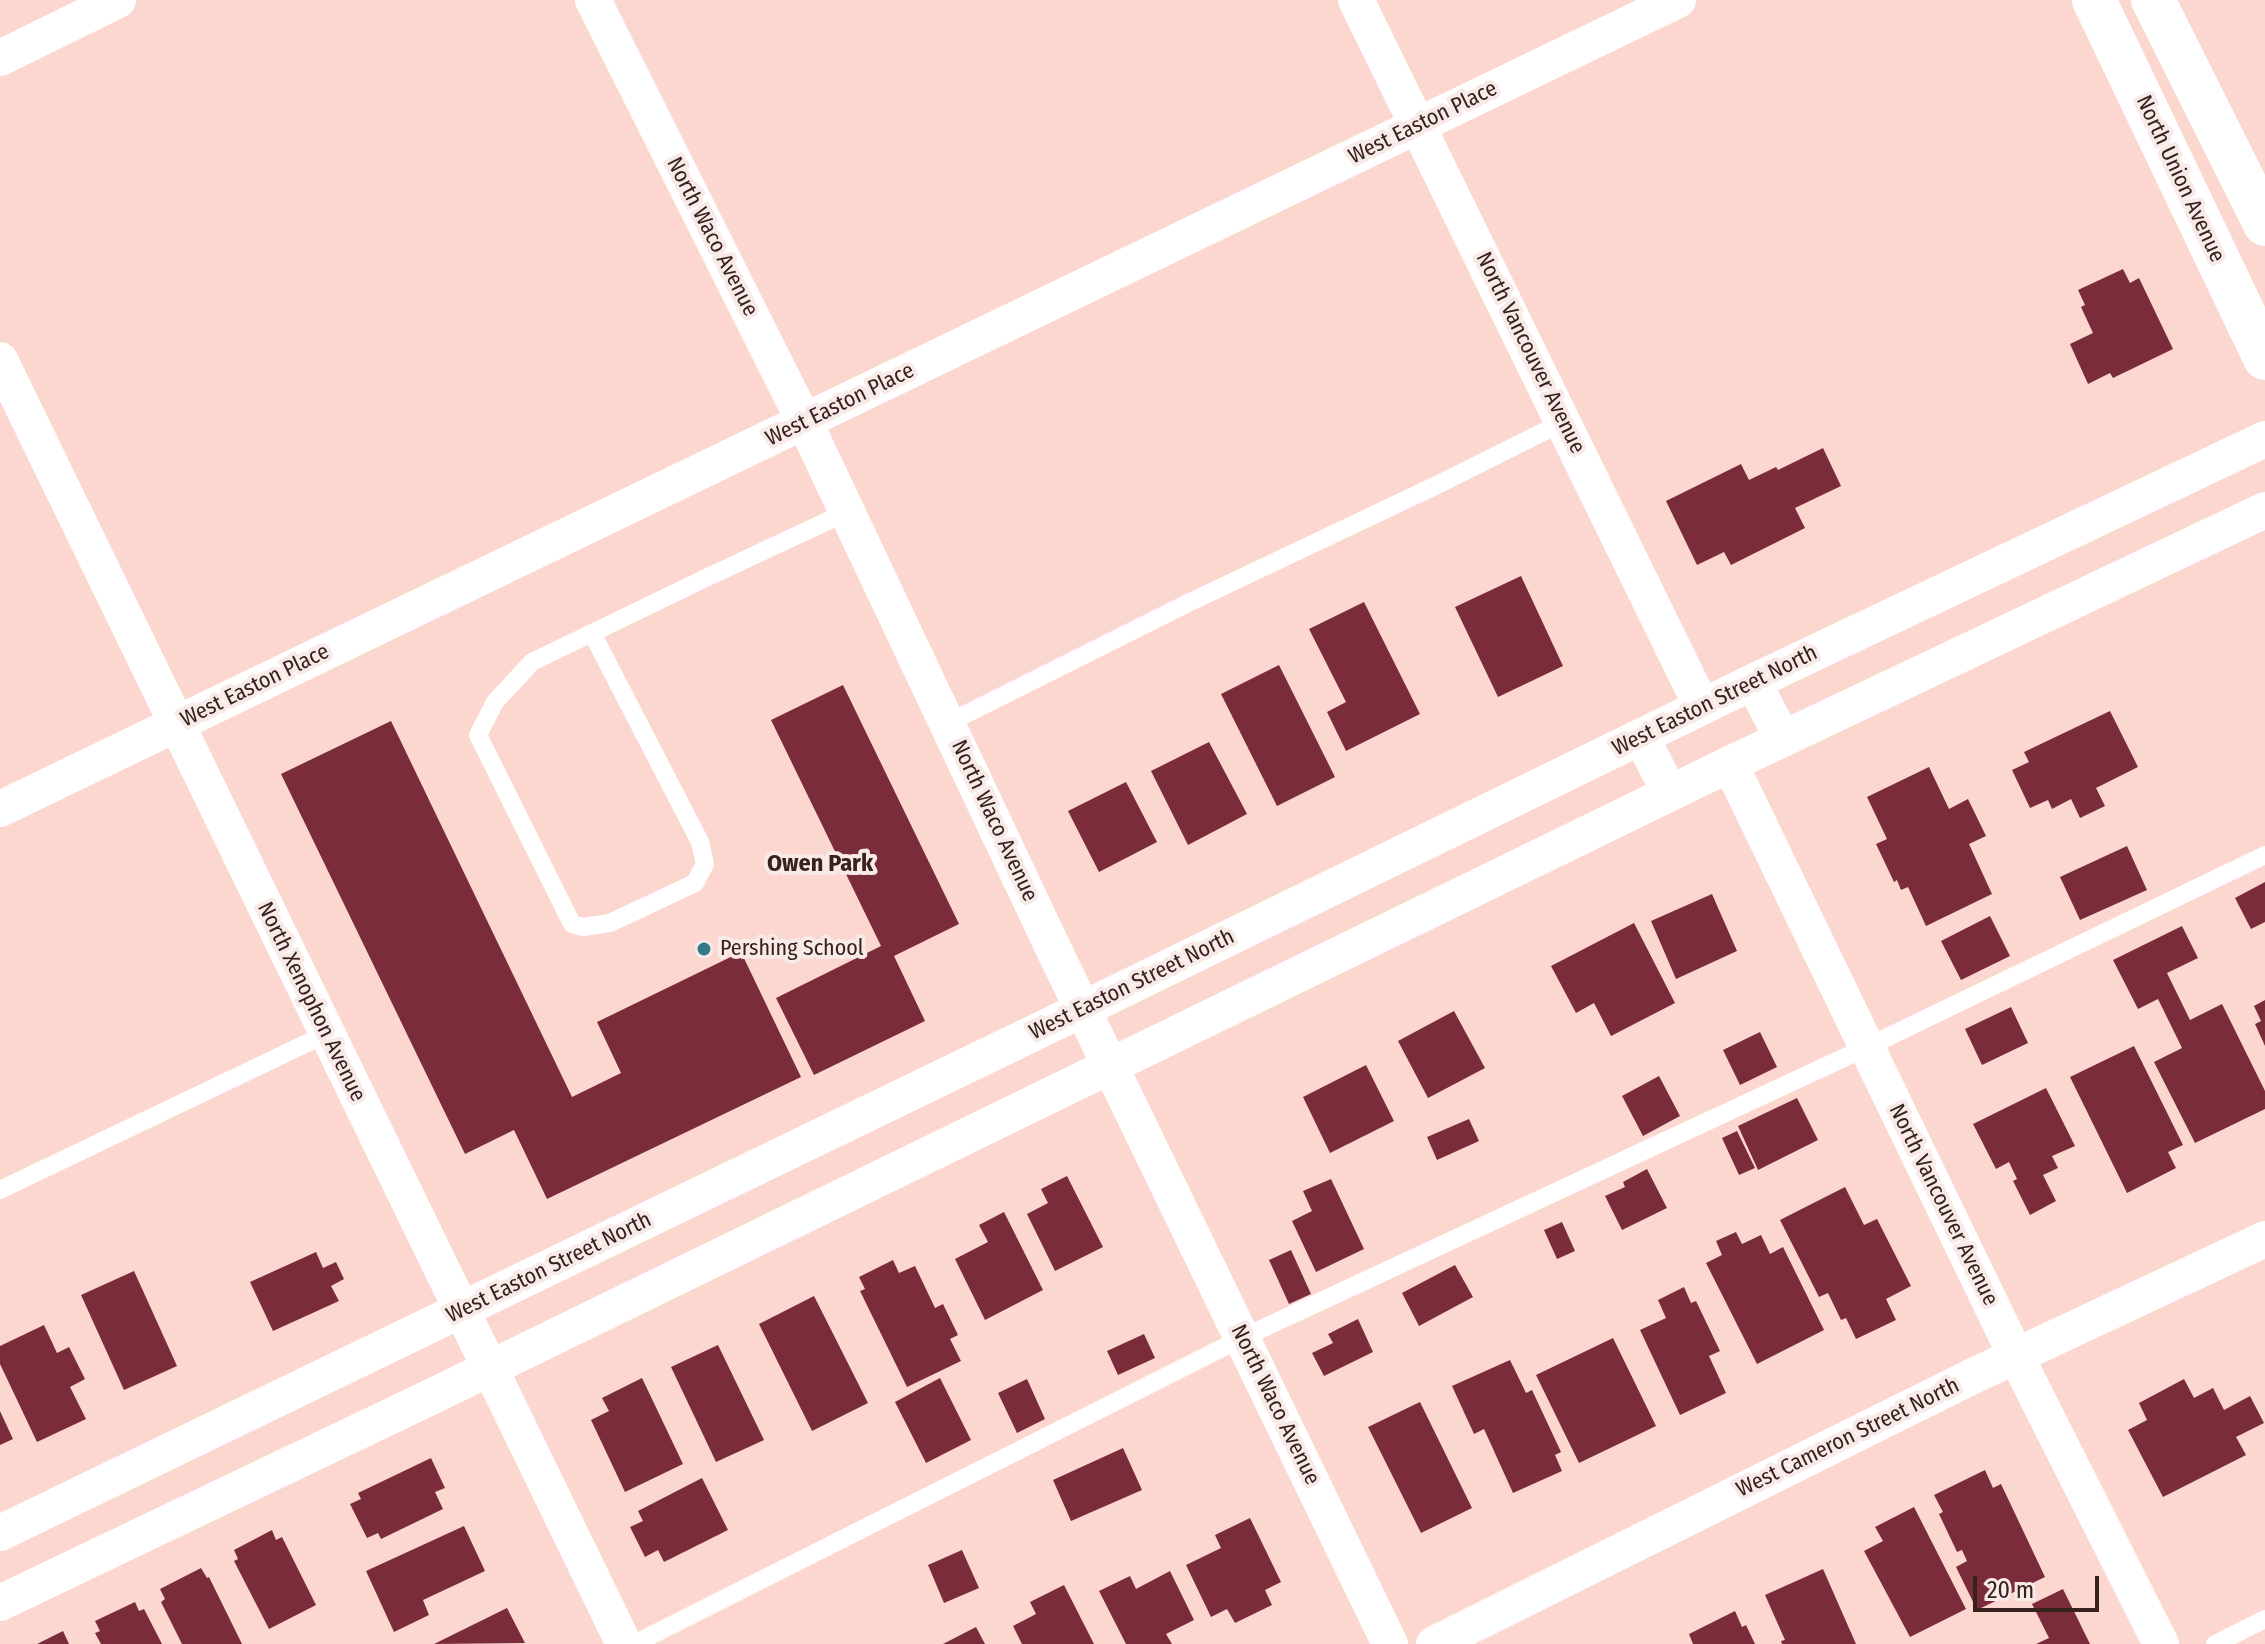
<!DOCTYPE html>
<style>
body{margin:0}
#map{position:relative;width:2265px;height:1644px;overflow:hidden;background:#fcd7cf;font-family:"Fira Sans Condensed",sans-serif}
canvas{display:block}
.scale{position:absolute;left:1973px;top:1576px;width:126px;height:36px;box-sizing:border-box;border:4px solid #37211c;border-top:0;padding-left:10px;font-size:24px;line-height:28px;white-space:nowrap;color:#37211c;-webkit-text-stroke:6px #f7eae8;paint-order:stroke}
</style>
<div id="map">
<canvas width="2265" height="1644"></canvas>
<div class="scale">20 m</div>
</div>
<script>
const ctx = document.querySelector('canvas').getContext('2d');
ctx.lineJoin = 'round';
function paint(path, color) {
  ctx.fillStyle = color;
  ctx.fill(path, 'evenodd');
}
function shape(rows) {
  const path = new Path2D();
  for (const r of rows) {
    path.moveTo(r[0], r[1]);
    for (let i = 2; i < r.length; i += 2) path.lineTo(r[i], r[i + 1]);
  }
  return path;
}
function trace(path, color, width, dash) {
  ctx.strokeStyle = color;
  ctx.lineWidth = width;
  ctx.lineCap = dash ? 'butt' : 'round';
  ctx.setLineDash(dash || []);
  ctx.stroke(path);
}
function label(font, color, halo, rows, align = 'center') {
  ctx.font = font + ' "Fira Sans Condensed",sans-serif';
  ctx.lineWidth = 8;
  ctx.setLineDash([]);
  ctx.textBaseline = 'middle';
  ctx.strokeStyle = halo;
  ctx.fillStyle = color;
  for (const [text, x, y, turn = 0] of rows) {
    ctx.save();
    ctx.translate(x, y);
    ctx.rotate((+turn || 0) * Math.PI / 180);
    ctx.textAlign = isNaN(turn) ? turn : align;
    if (halo) ctx.strokeText(text, 0, 0);
    ctx.fillText(text, 0, 0);
    ctx.restore();
  }
}
const building = shape([
 [2123,269,2130,283,2139,278,2173,349,2113,378,2110,373,2088,384,2070,344,2093,333,2081,307,2085,305,2078,290],
 [1823,448,1841,486,1795,508,1805,528,1731,565,1724,552,1697,565,1666,501,1741,464,1749,480,1776,467,1778,470],
 [1521,576,1563,666,1498,697,1455,607],
 [1364,602,1420,714,1346,751,1327,712,1346,702,1309,629],
 [1279,665,1335,777,1277,806,1221,694],
 [843,685,959,924,894,956,925,1021,814,1075,776,998,881,946,771,720],
 [2110,711,2138,767,2096,788,2105,806,2080,818,2071,799,2052,809,2048,800,2030,808,2012,770,2029,762,2024,752],
 [391,721,572,1097,621,1073,597,1022,741,952,801,1077,547,1199,514,1130,465,1154,281,774],
 [1209,742,1247,814,1188,845,1151,771],
 [1929,767,1949,809,1968,799,1986,836,1969,844,1992,894,1926,926,1908,887,1901,890,1897,880,1894,882,1876,844,1887,839,1867,797],
 [1126,782,1157,842,1099,872,1068,811],
 [2127,846,2147,890,2080,920,2060,877],
 [2265,882,2265,922,2251,929,2235,898],
 [1712,894,1737,951,1676,979,1651,921],
 [1990,916,2010,956,1961,980,1941,941],
 [1634,923,1675,1003,1611,1036,1594,1003,1576,1013,1551,966],
 [2182,926,2198,958,2167,973,2190,1020,2222,1004,2265,1091,2265,1109,2195,1143,2154,1062,2182,1048,2158,999,2138,1009,2113,960],
 [2265,1000,2265,1046,2255,1024,2261,1021,2254,1006],
 [2011,1007,2028,1043,1982,1065,1965,1029],
 [1454,1011,1485,1068,1428,1098,1398,1041],
 [1760,1032,1777,1067,1740,1085,1723,1050],
 [2134,1046,2183,1145,2168,1152,2176,1168,2127,1193,2070,1077],
 [1366,1065,1394,1121,1330,1153,1303,1097],
 [1659,1076,1680,1116,1643,1136,1622,1096],
 [2046,1088,2075,1146,2052,1156,2058,1168,2043,1175,2056,1201,2030,1215,2013,1181,2017,1179,2009,1162,1996,1169,1973,1124],
 [1797,1098,1818,1140,1758,1170,1738,1126],
 [1469,1119,1479,1141,1437,1160,1427,1137],
 [1737,1131,1755,1168,1739,1175,1722,1138],
 [1647,1169,1667,1208,1622,1230,1605,1196,1625,1187,1623,1182],
 [1067,1176,1103,1247,1055,1271,1027,1214,1048,1203,1041,1189],
 [1331,1179,1364,1249,1316,1272,1292,1221,1312,1211,1303,1191],
 [1845,1187,1864,1225,1877,1219,1911,1286,1886,1299,1896,1320,1856,1339,1846,1318,1841,1320,1828,1293,1819,1297,1780,1220],
 [1004,1212,1043,1290,985,1320,955,1259,988,1242,979,1225],
 [1562,1222,1575,1251,1557,1259,1544,1230],
 [1736,1232,1742,1244,1761,1235,1770,1254,1783,1247,1824,1330,1757,1364,1706,1263,1722,1255,1716,1241],
 [1291,1250,1311,1294,1289,1304,1269,1260],
 [316,1252,323,1268,336,1262,344,1279,331,1286,339,1301,273,1331,250,1282],
 [893,1260,899,1273,915,1266,935,1308,943,1304,958,1335,950,1339,961,1361,907,1387,860,1291,865,1289,859,1277],
 [1455,1265,1473,1297,1419,1326,1402,1293],
 [134,1271,177,1366,124,1390,81,1295],
 [1684,1287,1691,1303,1696,1301,1720,1351,1709,1356,1726,1393,1680,1415,1640,1330,1666,1318,1658,1300],
 [814,1296,868,1403,812,1431,759,1324],
 [1358,1319,1373,1352,1324,1376,1312,1353,1333,1343,1328,1334],
 [44,1325,57,1353,69,1347,85,1379,70,1387,86,1419,37,1442,0,1364,0,1346],
 [1144,1334,1155,1358,1118,1375,1107,1351],
 [1613,1338,1656,1426,1579,1463,1536,1375],
 [718,1345,764,1440,716,1462,671,1367],
 [1510,1360,1526,1393,1532,1390,1561,1452,1555,1455,1562,1471,1513,1493,1484,1429,1474,1434,1452,1386],
 [642,1378,683,1464,625,1492,591,1420,609,1411,602,1398],
 [940,1378,971,1440,926,1463,895,1402],
 [1027,1379,1045,1419,1017,1433,998,1393],
 [2184,1379,2194,1398,2213,1388,2224,1410,2250,1396,2264,1423,2236,1437,2246,1455,2163,1497,2128,1430,2147,1420,2139,1403],
 [1420,1402,1472,1508,1421,1533,1368,1427],
 [0,1411,13,1439,0,1445],
 [1123,1448,1142,1490,1071,1521,1053,1480],
 [431,1458,445,1488,435,1492,443,1509,381,1539,378,1533,367,1538,350,1504,361,1499,358,1493],
 [1985,1470,1993,1488,2001,1484,2045,1577,1977,1610,1956,1567,1967,1561,1962,1550,1957,1552,1939,1514,1943,1512,1934,1495],
 [702,1478,728,1530,664,1562,658,1550,645,1557,630,1527,643,1521,638,1511],
 [1914,1507,1966,1609,1910,1637,1864,1551,1883,1541,1875,1527],
 [1250,1518,1281,1582,1265,1590,1272,1605,1235,1623,1227,1609,1211,1617,1186,1565,1221,1548,1215,1535],
 [464,1526,485,1571,423,1600,429,1615,394,1632,366,1571],
 [272,1530,276,1540,282,1537,316,1605,269,1629,234,1561,238,1559,234,1550],
 [962,1550,979,1588,944,1603,928,1565],
 [201,1568,207,1578,209,1577,242,1644,182,1644,161,1602,165,1599,160,1589],
 [1823,1569,1856,1644,1782,1644,1781,1641,1785,1640,1765,1595],
 [1170,1571,1194,1620,1166,1634,1172,1644,1126,1644,1099,1591,1130,1576,1136,1589],
 [1064,1585,1094,1644,1022,1644,1013,1626,1036,1614,1030,1602],
 [2063,1589,2090,1644,2036,1644,2049,1638,2032,1604],
 [135,1602,139,1611,144,1609,162,1644,101,1644,95,1633,100,1631,95,1621],
 [507,1608,525,1643,434,1644],
 [1735,1611,1742,1627,1746,1625,1755,1644,1693,1644,1689,1634],
 [976,1627,985,1644,943,1644],
 [63,1631,69,1644,37,1644]
]);
const lane = shape([
 [592,633,700,842,705,864,695,883,610,923,583,927,572,924,478,735,495,702,532,662,712,575,847,512],
 [948,723,1186,604,1439,484,1563,422],
 [0,1190,326,1034],
 [634,1644,1242,1338,1867,1047,2265,855],
 [2215,1644,2265,1619]
]);
const street = shape([
 [593,0,805,423,1054,950,1390,1644],
 [1356,0,1702,707],
 [0,58,118,0],
 [0,360,624,1644],
 [1753,682,1783,739],
 [1641,737,1670,793],
 [1730,764,2016,1356,2161,1644],
 [0,809,1678,0],
 [0,1533,1038,1031,1753,682,2265,439],
 [0,1603,437,1394,1730,764,2265,510],
 [1434,1644,1971,1377,2265,1239]
]);
const secondary = shape([
 [2094,0,2265,358],
 [2153,0,2265,224]
]);
const markers = [
 [704,949,8,"#337986"]
];
const streetNames = [
 ["West Easton Place",1423,123,-26],
 ["North Union Avenue",2180,179,65],
 ["North Waco Avenue",712,237,63],
 ["North Vancouver Avenue",1530,353,64],
 ["West Easton Place",840,405,-26],
 ["West Easton Place",255,686,-26],
 ["West Easton Street North",1715,701,-26],
 ["North Waco Avenue",994,821,65],
 ["West Easton Street North",1132,985,-26],
 ["North Xenophon Avenue",311,1002,64],
 ["North Vancouver Avenue",1943,1205,64],
 ["West Easton Street North",549,1268,-26],
 ["North Waco Avenue",1275,1405,64],
 ["West Cameron Street North",1848,1438,-26]
];
const poiNames = [
 ["Pershing School",720,949]
];
const neighbourhoodNames = [
 ["Owen Park",820,864]
];
paint(building, '#7b2c3b');
trace(lane, '#fff', 18);
trace(street, '#fff', 36);
trace(secondary, '#fff', 44);
for (const [x, y, r, color] of markers) {
  const dot = new Path2D();
  dot.arc(x, y, r, 0, 2 * Math.PI);
  ctx.fillStyle = color;
  ctx.fill(dot);
  trace(dot, '#f7eae8', 3);
}
label('22px', '#37211c', '#f7eae8', streetNames);
label('22px', '#37211c', '#f7eae8', poiNames, 'left');
label('bold 24px', '#37211c', '#f7eae8', neighbourhoodNames);
</script>
